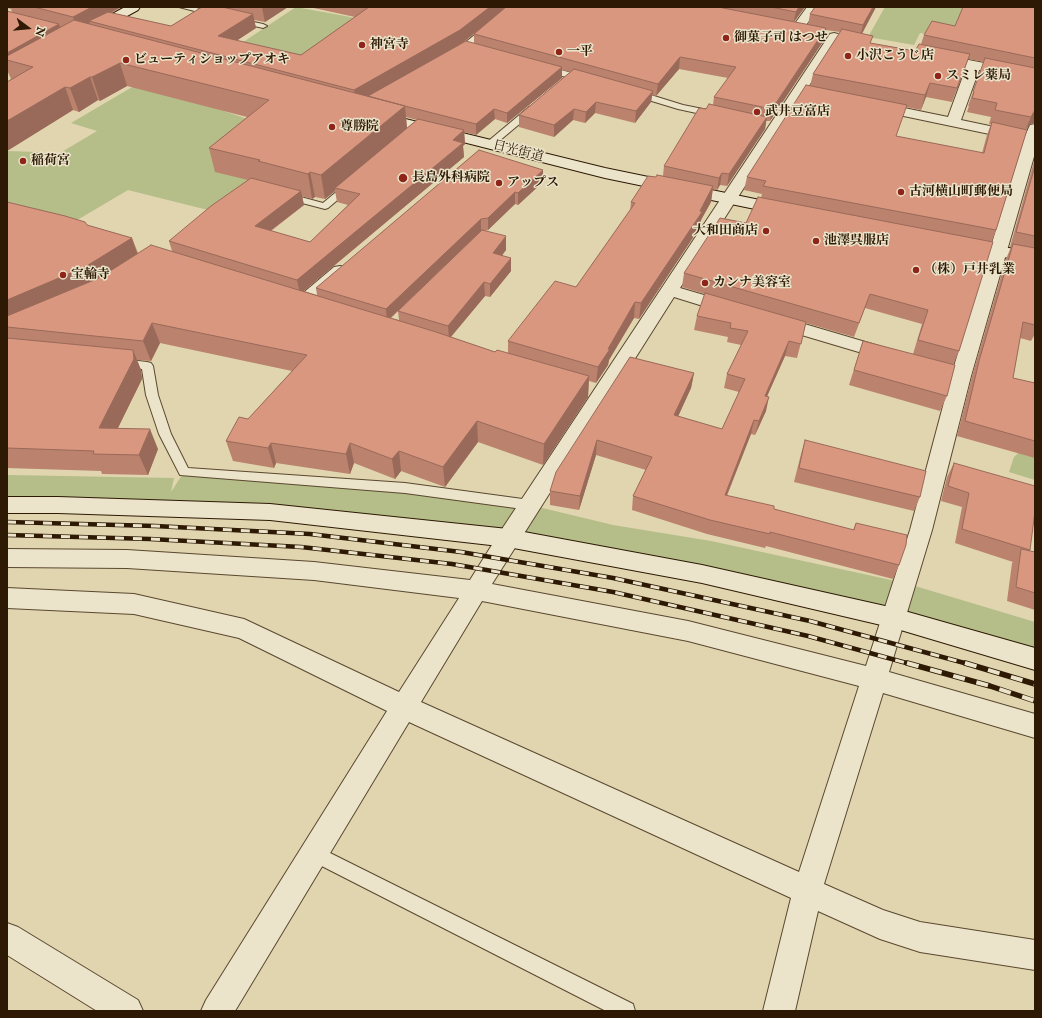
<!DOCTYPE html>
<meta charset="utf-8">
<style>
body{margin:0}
#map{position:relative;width:1042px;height:1018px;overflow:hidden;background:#e0d5af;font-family:"IM FELL English",serif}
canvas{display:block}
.frame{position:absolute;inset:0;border:8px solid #2d1904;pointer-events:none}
.north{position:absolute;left:8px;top:8px;width:40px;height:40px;-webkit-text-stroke:3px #ebe4cb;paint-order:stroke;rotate:106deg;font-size:11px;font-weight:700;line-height:16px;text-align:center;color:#2d1904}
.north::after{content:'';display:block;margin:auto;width:14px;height:18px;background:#2d1904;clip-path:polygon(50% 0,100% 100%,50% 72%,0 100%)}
</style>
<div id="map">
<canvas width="1042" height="1018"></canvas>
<div class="frame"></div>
<div class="north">N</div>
</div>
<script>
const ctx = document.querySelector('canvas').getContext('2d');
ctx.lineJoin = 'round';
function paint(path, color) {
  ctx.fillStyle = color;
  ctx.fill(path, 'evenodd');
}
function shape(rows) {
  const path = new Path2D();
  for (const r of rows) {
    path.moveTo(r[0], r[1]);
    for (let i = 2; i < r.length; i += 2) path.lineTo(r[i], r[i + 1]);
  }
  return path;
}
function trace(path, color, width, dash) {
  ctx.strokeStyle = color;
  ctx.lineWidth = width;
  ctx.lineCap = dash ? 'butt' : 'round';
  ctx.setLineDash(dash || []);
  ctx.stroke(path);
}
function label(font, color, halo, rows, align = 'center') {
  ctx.font = font + ' "IM FELL English","Noto Serif JP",serif';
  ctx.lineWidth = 3;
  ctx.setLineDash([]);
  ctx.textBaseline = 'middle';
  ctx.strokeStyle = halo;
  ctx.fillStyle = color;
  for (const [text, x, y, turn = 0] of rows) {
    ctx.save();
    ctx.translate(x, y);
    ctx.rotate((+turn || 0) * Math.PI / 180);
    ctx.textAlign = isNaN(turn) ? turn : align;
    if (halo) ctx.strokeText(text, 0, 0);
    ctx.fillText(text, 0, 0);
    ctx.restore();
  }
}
const green = shape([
 [296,7,361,19,420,53,216,60],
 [885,7,990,7,958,40,920,33,914,45,868,37],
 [139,83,269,126,261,174,212,211,128,190,62,229,7,246,7,151,37,152,50,159,97,131,71,123],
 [1035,437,1035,480,1009,472,1014,457],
 [184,472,530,505,613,525,711,541,905,583,1035,622,1035,659,702,574,164,500,7,499,7,475,174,478,171,492]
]);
const lane = shape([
 [179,7,193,7,218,14,214,16,179,7],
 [510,7,518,7,468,49,459,54,453,54,453,50,462,45,510,7],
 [234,18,263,24,267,26,263,28,237,22,234,22,234,18],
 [541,66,547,66,586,77,587,79,583,81,580,81,541,70,541,66],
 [632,91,638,91,683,105,718,112,719,114,715,117,678,109,632,95,632,91],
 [532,106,536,109,535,111,492,147,486,147,485,145,486,143,529,107,532,106],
 [350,182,355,185,353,187,328,208,325,209,283,198,281,196,286,193,323,203,347,183,350,182],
 [122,359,147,362,151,363,153,366,158,395,171,434,188,468,405,483,530,500,535,502,536,505,535,508,530,510,405,493,180,475,159,434,146,395,142,369,118,366,116,363,118,360,122,359],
 [314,845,633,1004,635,1011,606,1011,308,859,305,853,308,847,314,845]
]);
const street = shape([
 [807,7,819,7,801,32,793,32,791,29,807,7],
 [834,33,838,34,840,37,680,288,738,305,741,309,738,313,732,315,674,297,492,584,688,621,866,666,910,530,951,376,1025,136,1023,139,1018,140,875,110,870,109,868,106,870,103,875,102,948,117,966,68,933,61,931,58,933,55,938,54,1035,73,1035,81,979,70,961,120,1023,133,1025,136,1030,125,1035,124,1035,153,971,376,932,530,889,672,1035,714,1035,738,883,693,824,884,883,910,920,922,1035,940,1035,970,920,952,880,939,818,911,795,1011,763,1011,791,898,409,722,235,1011,201,1011,206,1000,387,711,239,638,134,614,7,608,7,588,134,594,244,619,399,692,459,598,314,580,127,568,7,567,7,549,127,550,314,562,470,580,500,532,828,37,830,34,834,33],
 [482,601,688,641,859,686,799,872,421,702,482,601],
 [340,266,346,267,349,271,346,275,308,307,302,309,296,307,293,303,296,299,334,267,340,266],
 [774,315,896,351,898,355,896,359,889,361,768,325,765,321,768,317,774,315],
 [7,923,18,927,138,1000,143,1011,97,1011,7,955,7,923]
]);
const secondary = shape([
 [125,7,140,7,138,10,98,32,90,32,88,29,90,26,125,7],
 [377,112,605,168,784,205,790,207,792,210,790,213,784,215,605,178,372,119,370,116,372,113,377,112],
 [962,239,1035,253,1035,263,956,248,954,244,956,240,962,239],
 [7,497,58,497,270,504,508,529,702,565,894,608,1035,648,1035,670,894,628,702,583,508,547,270,520,58,513,7,513,7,497]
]);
const railFar1 = shape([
 [7,522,155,526,310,534,461,552,613,578,810,621,968,664],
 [7,535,150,539,301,547,452,564,613,592,808,636,910,664]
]);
const rail = shape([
 [907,663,990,686,1035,701],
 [965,663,1035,684]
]);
const wall = shape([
 [7,7,121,7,111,13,171,26,202,7,288,7,265,22,254,20,256,28,236,41,301,55,355,17,309,7,504,7,504,8,506,7,805,7,794,22,808,25,810,14,815,7,876,7,862,34,871,43,915,51,921,44,924,35,955,26,1035,7,1035,123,1030,124,1026,129,996,230,992,241,959,351,953,365,947,396,940,411,849,385,863,341,941,362,913,354,922,324,865,308,854,337,806,323,797,358,785,356,767,396,766,411,755,435,751,434,727,496,774,509,853,530,856,523,899,565,893,579,766,546,765,548,707,534,632,510,633,496,646,470,596,455,579,510,550,505,550,491,630,357,694,373,691,388,678,416,722,429,739,392,724,388,727,374,741,345,727,342,728,337,694,330,697,316,705,294,682,287,684,273,746,223,761,198,762,194,744,190,747,177,810,86,813,74,840,32,826,30,824,40,770,121,766,121,765,129,727,186,720,185,717,190,713,189,711,202,701,220,700,227,639,319,634,318,609,360,608,365,596,383,589,381,588,397,543,465,478,442,445,487,401,471,395,479,354,463,350,474,276,463,274,468,233,461,226,441,248,419,292,371,160,343,151,361,137,360,141,370,142,379,118,428,158,449,148,475,102,474,101,471,7,468,7,327,87,225,132,238,138,253,172,251,169,241,248,180,215,172,209,148,247,117,127,86,100,101,98,100,79,112,73,110,7,151,7,82,11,79,7,70,7,11,12,12,11,9,7,8],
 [474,34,474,44,461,44],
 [968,59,984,62,968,106,969,106,967,112,991,117,989,124,991,124,987,135,982,153,896,136,906,107,921,110,926,97,952,102],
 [679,69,728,78,714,97,713,105,706,109,664,166,663,176,656,177,631,202,630,211,576,287,508,341,508,353,495,352,451,337,485,296,490,297,511,271,502,255,506,250,485,231,488,230,515,204,518,205,543,182,479,150,316,288,317,295,304,291,464,157,463,146,465,144,464,132,476,135,495,119,507,123,562,78,562,70,570,72,519,115,519,127,554,137,573,120,585,123,595,113,635,123,651,102,652,95,656,96],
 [406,117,417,120,407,128],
 [335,191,337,202,348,205,310,242,271,231,304,205,302,196,312,199,315,197,325,199],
 [481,231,398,311,399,320,391,318],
 [1035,158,1035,334,1031,341,1020,338,1013,378,1035,383,1035,458,957,436,972,376,1006,259,1011,247,1010,247],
 [805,440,920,497,914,511,794,482,801,454],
 [954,463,1030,550,1030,551,1035,552,1035,610,1007,601,1012,563,1013,562,955,543,962,507,941,501,947,477]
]);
const shadedWall = shape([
 [92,7,121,7,93,22,89,21,90,24,78,31,73,17],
 [264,7,288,7,265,22,262,8],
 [490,7,504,7,504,9,461,44,356,105,354,90],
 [799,7,805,7,793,23,796,12],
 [873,7,876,7,860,37,863,25],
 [253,14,256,28,221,51,218,36],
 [59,24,64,38,7,60,7,53],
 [826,28,824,40,770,121,772,109],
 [970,54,965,68,952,102,957,88],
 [680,57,679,69,656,96,658,84],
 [120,63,127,86,100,101,92,77],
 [562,67,562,78,507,123,507,113],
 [90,77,98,100,79,112,70,88],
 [930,83,926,97,921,110,925,95],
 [65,87,73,110,7,151,7,121],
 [653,91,651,102,635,123,636,111],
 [596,102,595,113,585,123,586,112],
 [405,106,407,129,335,188,335,191,325,199,321,175],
 [494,109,495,119,476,135,476,124],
 [574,109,573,120,554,137,554,125],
 [1035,110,1035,123,1030,124,1025,131,1031,117],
 [767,117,765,129,727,186,729,174],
 [464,130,465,144,463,146,464,157,300,294,297,280,453,140],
 [543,170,543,182,518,205,518,193],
 [310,172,315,197,312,199,308,174],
 [722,173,720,185,717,190,719,178],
 [713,186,711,202,701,220,700,227,639,319,641,303,700,211],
 [301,191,304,205,258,240,255,226],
 [515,192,515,204,488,230,488,218],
 [481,219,481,231,387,321,386,309],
 [506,236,506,250,494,266,493,253],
 [132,238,139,259,7,324,7,300],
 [511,258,511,271,490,297,490,284],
 [484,282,485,296,449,339,448,326],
 [635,302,634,318,609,360,608,365,596,383,598,367,608,349],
 [152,323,160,343,151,361,143,341],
 [789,341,785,356,761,410,765,396],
 [133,350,141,370,142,379,108,448,99,428],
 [694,373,691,388,672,430,674,415],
 [589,376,588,397,543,465,544,444],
 [769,397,766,411,755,435,759,421],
 [754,420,751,434,721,509,725,495],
 [477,421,478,442,445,487,443,467],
 [150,429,158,449,148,475,139,455],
 [597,440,596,455,579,510,580,496],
 [271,443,276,463,274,468,268,448],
 [350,443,354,463,350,474,346,454],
 [399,451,401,471,395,479,392,459]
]);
const building = shape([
 [34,7,92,7,73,17,34,7],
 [202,7,222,7,253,14,218,36,301,55,369,7,490,7,460,30,354,90,89,21,108,12,171,26,202,7],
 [506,7,718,7,826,28,772,109,714,97,736,67,680,57,658,84,474,34,506,7],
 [771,7,799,7,796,12,771,7],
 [815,7,873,7,863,25,810,14,815,7],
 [963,7,1035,7,1035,58,924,35,932,21,955,26,963,7],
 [7,11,59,24,7,53,7,11],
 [74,20,405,106,321,175,310,172,308,174,258,161,260,160,209,148,269,100,120,63,92,77,90,77,70,88,65,87,7,121,7,82,33,67,7,60,7,56,74,20],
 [842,29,873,36,870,43,915,51,919,44,970,54,957,88,930,83,925,95,813,74,842,29],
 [466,41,562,67,507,113,494,109,476,124,405,106,368,96,466,41],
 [985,58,1035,68,1035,110,1031,117,995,110,997,103,972,98,974,92,973,92,985,58],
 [574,69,653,91,636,111,596,102,586,112,574,109,554,125,519,115,574,69],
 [806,85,907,105,896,136,984,153,992,122,1027,130,996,230,763,186,766,181,747,177,806,85],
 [709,104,767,117,729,174,722,173,719,178,664,166,699,108,706,109,709,104],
 [418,119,464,130,453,140,463,143,297,280,169,241,211,206,251,178,301,191,255,226,310,242,360,194,335,188,418,119],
 [479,150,543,170,518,193,515,192,488,218,481,219,386,309,316,288,479,150],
 [1035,166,1035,236,1016,232,1035,166],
 [657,175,713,186,700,211,702,212,641,303,635,302,608,349,610,349,598,367,508,341,555,281,576,287,635,203,631,202,648,176,656,177,657,175],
 [758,197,993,242,959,351,918,340,928,310,870,294,859,323,684,273,720,218,746,223,758,197],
 [7,202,65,216,85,222,87,225,132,238,85,267,7,300,7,202],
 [482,230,506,236,493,253,511,258,490,284,484,282,448,326,398,311,482,230],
 [1013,244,1035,248,1035,325,1023,322,1013,378,1035,383,1035,441,965,421,979,361,1013,244],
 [151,245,436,332,495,352,497,350,589,376,544,444,477,421,443,467,399,451,392,459,350,443,346,454,271,443,268,448,226,441,239,417,248,419,307,355,152,323,143,341,7,327,7,316,99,278,151,245],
 [705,293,806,322,801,344,789,341,765,396,769,397,759,421,754,420,725,495,774,506,774,509,854,530,856,523,907,535,906,545,899,565,770,532,770,534,710,520,633,496,652,457,597,440,580,496,550,491,556,472,630,357,694,373,674,415,722,429,745,379,727,374,748,331,730,328,731,323,697,316,705,293],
 [7,338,133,350,134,359,99,428,150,429,139,455,93,454,94,451,7,448,7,338],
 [863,341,955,365,947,396,854,370,863,341],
 [805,440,926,471,920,497,799,468,805,440],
 [954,463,1035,486,1035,511,1030,550,962,529,969,493,948,486,954,463],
 [1021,549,1035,552,1035,593,1016,587,1021,549]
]);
const markers = [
 [726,38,4,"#8f2418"],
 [362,45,4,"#8f2418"],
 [559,52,4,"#8f2418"],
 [848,56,4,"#8f2418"],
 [126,60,4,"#8f2418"],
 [938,76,4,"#8f2418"],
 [757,112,4,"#8f2418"],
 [332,127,4,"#8f2418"],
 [23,161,4,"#8f2418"],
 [403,178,5,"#8f2418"],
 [499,183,4,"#8f2418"],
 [901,192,4,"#8f2418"],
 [766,231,4,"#8f2418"],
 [816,241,4,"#8f2418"],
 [916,270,4,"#8f2418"],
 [63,275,4,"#8f2418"],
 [705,283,4,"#8f2418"]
];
const farPoinames = [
 ["御菓子司 はつせ",734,38],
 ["神宮寺",370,45],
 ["一平",567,52],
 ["小沢こうじ店",856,56],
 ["ビューティショップアオキ",134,60],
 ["スミレ薬局",946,76],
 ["武井豆富店",765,112],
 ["尊勝院",340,127],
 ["稲荷宮",31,161],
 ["長島外科病院",412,178],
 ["アップス",507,183],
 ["古河横山町郵便局",909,192],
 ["大和田商店",758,231,"right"],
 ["池澤呉服店",824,241],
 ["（株）戸井乳業",924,270],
 ["宝輪寺",71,275],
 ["カンナ美容室",713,283]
];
const farStreetnames = [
 ["日光街道",518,152,14]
];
paint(green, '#b5bd89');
trace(lane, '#5a482f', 2);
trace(street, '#5a482f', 2);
trace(secondary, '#2d1904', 2);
paint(lane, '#ebe4cb');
paint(street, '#ebe4cb');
paint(secondary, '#ebe4cb');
trace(railFar1, '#2d1904', 4.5);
trace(rail, '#2d1904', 5.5);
trace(railFar1, '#ebe4cb', 3, [9]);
trace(rail, '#ebe4cb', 4, [12]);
paint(wall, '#bb826d');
paint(shadedWall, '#996a59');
paint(building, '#da977f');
trace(building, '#996a59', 1);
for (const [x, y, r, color] of markers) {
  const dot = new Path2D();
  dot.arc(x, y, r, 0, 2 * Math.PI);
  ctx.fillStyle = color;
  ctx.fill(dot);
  trace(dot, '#ebe4cb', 1.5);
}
label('bold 13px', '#2d1904', '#ebe4cb', farPoinames, 'left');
label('13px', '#2d1904', '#ebe4cb', farStreetnames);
</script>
